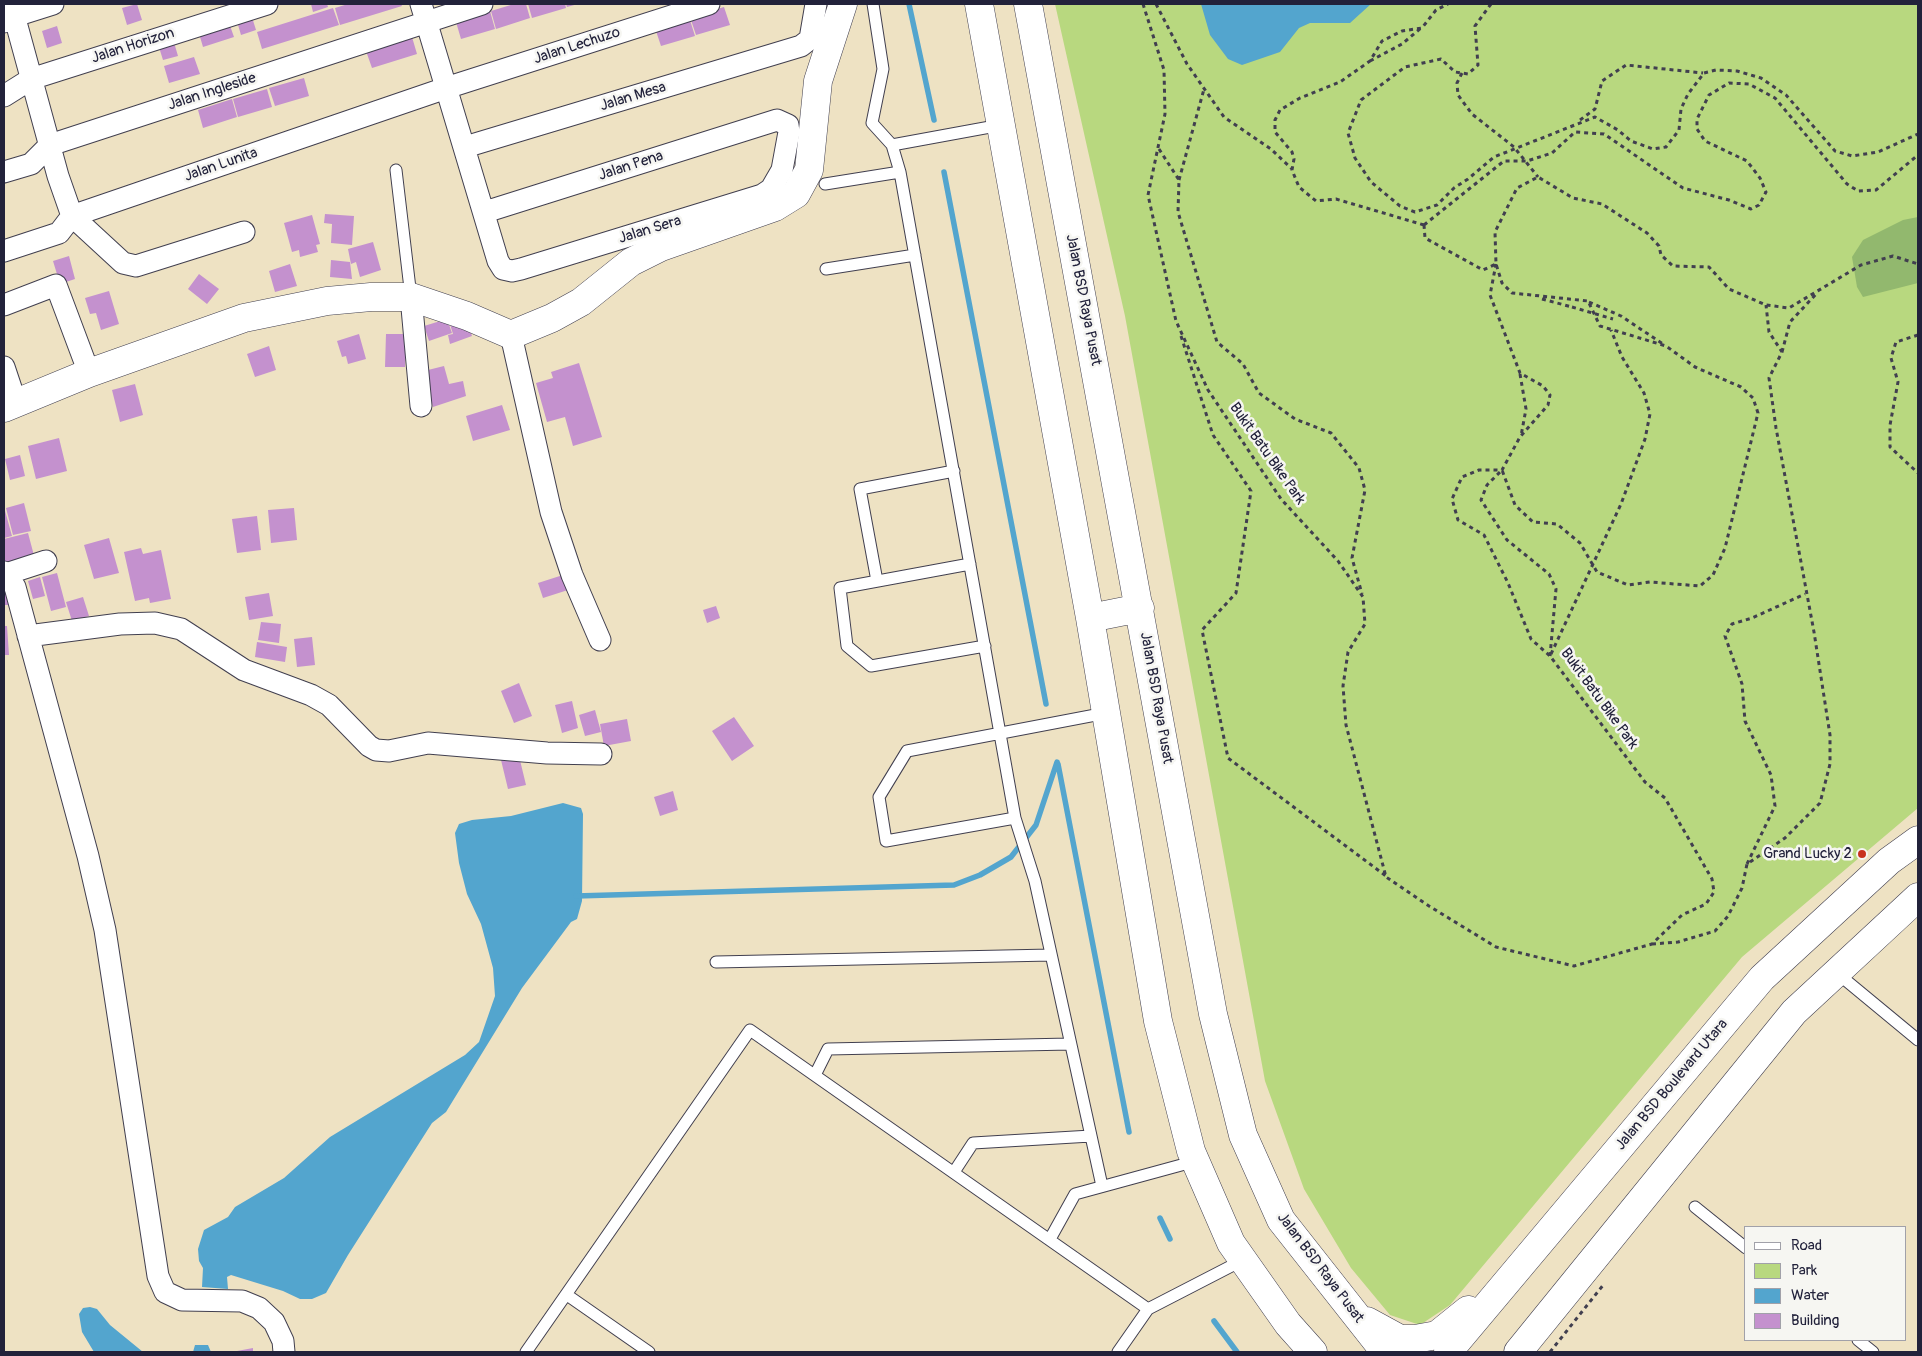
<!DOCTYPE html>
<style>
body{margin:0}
#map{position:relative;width:1922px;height:1356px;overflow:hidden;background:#eee2c3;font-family:Pangolin,sans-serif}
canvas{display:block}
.frame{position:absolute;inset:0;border:5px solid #22223b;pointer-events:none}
.legend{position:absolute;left:1744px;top:1226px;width:162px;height:115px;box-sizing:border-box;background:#f6f6f2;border:1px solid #a1a1a9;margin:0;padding:6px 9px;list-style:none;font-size:15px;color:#22223b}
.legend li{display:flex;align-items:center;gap:10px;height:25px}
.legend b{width:25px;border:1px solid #a1a1a9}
</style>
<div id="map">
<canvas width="1922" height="1356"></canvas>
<div class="frame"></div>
<ul class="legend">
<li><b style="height:6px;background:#fff"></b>Road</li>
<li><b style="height:14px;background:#b8d87f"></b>Park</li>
<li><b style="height:14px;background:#53a5ce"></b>Water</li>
<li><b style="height:14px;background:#c491ce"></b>Building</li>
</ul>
</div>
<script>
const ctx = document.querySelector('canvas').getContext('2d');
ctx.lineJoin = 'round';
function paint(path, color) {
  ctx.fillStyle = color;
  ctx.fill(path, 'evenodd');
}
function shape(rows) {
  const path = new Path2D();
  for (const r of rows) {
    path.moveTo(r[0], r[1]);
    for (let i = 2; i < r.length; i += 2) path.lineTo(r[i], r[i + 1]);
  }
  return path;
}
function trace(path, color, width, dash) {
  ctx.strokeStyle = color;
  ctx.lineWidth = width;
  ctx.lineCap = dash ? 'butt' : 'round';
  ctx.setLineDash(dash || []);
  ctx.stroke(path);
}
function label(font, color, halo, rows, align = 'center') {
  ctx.font = font + ' Pangolin,sans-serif';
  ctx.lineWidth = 5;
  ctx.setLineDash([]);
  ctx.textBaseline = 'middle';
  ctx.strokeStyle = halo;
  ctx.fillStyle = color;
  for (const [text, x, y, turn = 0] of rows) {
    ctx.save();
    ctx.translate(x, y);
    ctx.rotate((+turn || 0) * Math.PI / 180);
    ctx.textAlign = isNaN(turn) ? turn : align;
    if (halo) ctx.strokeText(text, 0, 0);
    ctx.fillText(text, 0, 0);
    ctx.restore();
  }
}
const green = shape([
 [1055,4,1918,4,1918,808,1742,957,1450,1305,1420,1325,1390,1315,1351,1268,1304,1189,1265,1081,1125,316]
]);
const forest = shape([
 [1918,217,1918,283,1863,297,1857,287,1852,257,1863,240,1903,220]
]);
const water = shape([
 [1201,4,1371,4,1350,23,1310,23,1299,28,1280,52,1242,65,1228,59,1210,35],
 [563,803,581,808,583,814,582,901,577,919,571,922,522,988,446,1112,432,1123,348,1255,326,1293,312,1299,300,1299,283,1291,231,1275,227,1277,228,1289,202,1287,203,1268,199,1261,198,1249,204,1230,228,1217,235,1207,284,1178,330,1137,465,1055,479,1042,495,996,493,968,481,924,467,894,459,863,455,833,459,824,472,820,511,816],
 [90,1307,97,1309,110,1325,143,1352,94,1352,82,1332,79,1314,83,1308],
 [195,1345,208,1345,211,1352,193,1352]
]);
const stream = shape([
 [909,4,934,120],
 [944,172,1046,704],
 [1058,764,1129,1132],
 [576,896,954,885,980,875,1011,857,1036,825,1057,762],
 [1160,1218,1170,1239],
 [1214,1321,1237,1352]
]);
const building = shape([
 [137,4,142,20,127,25,122,8],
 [311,4,327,4,328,7,313,12],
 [348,4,401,4,402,6,340,25,335,8],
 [514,4,526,4,530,18,496,29,491,11],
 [528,4,565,4,566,8,532,18],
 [566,4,578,4,567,7],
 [724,7,730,25,696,35,690,17],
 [333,8,339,25,262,49,257,32],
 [490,11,495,29,461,39,456,22],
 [251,14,256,30,241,35,236,18],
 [689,17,695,36,661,46,655,28],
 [228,20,234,37,203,47,198,30],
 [57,26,62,43,47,48,42,31],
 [412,37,417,54,372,68,366,51],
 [173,39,178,56,163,60,158,44],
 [194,57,200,74,169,83,164,66],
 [304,78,309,96,275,106,269,88],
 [267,89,272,107,238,117,233,99],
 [232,99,237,117,203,128,198,110],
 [325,214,354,216,352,245,331,243,332,224,324,223],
 [312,215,320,244,316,245,318,252,300,257,299,250,292,252,284,223],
 [373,242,381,270,360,277,356,262,351,264,348,249],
 [69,256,75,279,60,284,53,261],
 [331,260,350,262,352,279,330,277],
 [290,264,297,286,275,292,269,271],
 [199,274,219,289,207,304,188,289],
 [109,291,119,324,101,330,96,313,90,314,85,298],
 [465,316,472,336,450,344,448,335,453,334,449,321],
 [447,319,452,333,429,341,424,326],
 [359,334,366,359,348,364,346,356,342,357,337,341],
 [386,334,406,334,405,367,385,367],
 [269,346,276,370,255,377,247,354],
 [579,363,602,437,573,446,565,417,547,422,536,383,553,378,551,372],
 [444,366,449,384,463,381,466,396,433,407,424,371],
 [135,384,143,415,120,422,112,390],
 [502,405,510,430,473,441,466,416],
 [59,438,67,471,36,479,28,446],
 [20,455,25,476,10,480,5,459],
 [24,503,31,531,13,535,6,508],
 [4,507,12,536,4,538],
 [294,508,297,540,271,543,268,510],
 [257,516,261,550,237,553,232,519],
 [28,533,36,563,4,567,4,539],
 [109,538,119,573,94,579,84,545],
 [141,548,143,554,161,550,171,599,150,603,149,598,135,601,124,552],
 [57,573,66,607,51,611,42,577],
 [563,575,568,590,543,598,538,583],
 [40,577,45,596,33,599,28,581],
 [4,590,10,590,11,605,4,605],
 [269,593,273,616,249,620,245,597],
 [83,597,89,616,72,621,66,602],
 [716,606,720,618,707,623,703,610],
 [261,622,281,624,279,643,258,640],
 [4,626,7,626,9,655,4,655],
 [312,637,315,665,297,667,294,639],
 [257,642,287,647,285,662,255,657],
 [519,683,532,716,514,723,501,691],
 [572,701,578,728,562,733,555,705],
 [595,710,601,732,585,736,579,715],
 [734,717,754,746,732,761,712,731],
 [627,719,631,741,604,746,600,724],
 [519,756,526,785,508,789,501,760],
 [673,791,678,810,660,816,654,797],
 [253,1348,253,1352,237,1352,237,1351]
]);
const path = shape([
 [1143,4,1164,70,1165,114,1148,195,1176,321,1208,390,1281,499,1338,561,1363,597,1365,624,1348,652,1343,686,1346,725,1386,877,1429,906,1496,947,1574,966,1652,944,1682,915,1706,904,1714,892,1712,879,1665,798,1645,782,1550,656,1531,639,1508,583,1484,535,1458,520,1452,499,1462,477,1479,470,1502,470,1520,437,1548,405,1550,395,1543,386,1520,373,1490,295,1496,264],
 [1156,4,1187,64,1224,117,1271,149,1292,169],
 [1491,4,1475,26,1478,65,1468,74,1455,72,1441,59,1405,67,1361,100,1348,133,1355,158,1371,182,1400,206,1415,212,1437,205,1454,188,1468,179,1494,157,1595,117,1618,130,1631,141,1653,149,1666,147,1679,130,1681,109,1688,94,1704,73,1716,70,1737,71,1761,78,1786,95,1835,151,1852,156,1878,152,1918,134],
 [1370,61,1402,44,1421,28],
 [1462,73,1457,83,1458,95,1472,114,1514,147,1538,177],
 [1580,120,1595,109,1602,81,1626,65,1703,73],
 [1159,149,1179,180,1178,212,1217,342,1243,364,1259,393,1295,419,1331,433,1359,468,1365,490,1352,558,1362,594],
 [1179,180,1204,89],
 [1424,225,1504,161,1527,161,1552,153,1575,132,1604,134,1683,188,1729,200,1751,209,1759,205,1766,192,1760,178,1747,161,1705,141,1697,129,1697,119,1709,95,1729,83,1749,84,1775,98,1847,184,1858,191,1876,190,1918,155],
 [1424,225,1336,199,1316,201,1299,187,1292,170,1294,159,1292,152,1275,132,1275,120,1280,110,1300,98,1340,82,1370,61,1382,41,1402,31,1422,28,1436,10,1448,4],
 [1424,225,1425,238,1483,270,1496,264],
 [1542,299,1572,307],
 [1589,302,1621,316,1663,344],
 [1918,335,1896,342,1891,358,1898,382,1890,425,1890,447,1918,473],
 [1181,336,1213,435,1251,491,1236,593,1202,630,1228,758,1386,876],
 [1782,352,1790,322,1818,292],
 [1520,374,1526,409,1521,436],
 [1551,654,1621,504,1645,439,1650,414,1644,393,1622,357,1611,330],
 [1550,656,1556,589,1549,574,1507,540,1481,500,1487,485,1502,470,1515,505,1533,522,1557,524,1580,543,1597,572,1628,585,1650,582,1700,586,1713,575,1725,548,1758,413,1753,398,1741,387,1695,367,1666,346,1600,326,1588,301,1512,293,1502,283,1496,264,1495,232,1517,188,1538,177,1573,198,1602,204,1647,233,1659,246,1661,255,1673,266,1709,267,1729,289,1766,305,1789,308,1861,265,1893,256,1918,264],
 [1747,864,1775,806,1771,775,1745,721,1742,684,1725,636,1732,624,1752,618,1805,594],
 [1652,944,1678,942,1715,931,1728,916,1742,888,1747,864,1785,838,1820,803,1830,764,1830,735,1814,632,1776,428,1769,378,1782,352,1769,332,1766,305],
 [1550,1352,1604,1284]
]);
const lane = shape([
 [873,4,883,69,872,123,892,145,900,172,1015,818,1035,881,1102,1186],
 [892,145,1001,125],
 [396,170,411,297],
 [825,184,900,172],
 [826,269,915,255],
 [970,564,840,588,847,646,871,666,985,646],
 [877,581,860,489,954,471],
 [1015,818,886,841,879,797,907,751,1106,713],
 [716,962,1051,955],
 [1837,973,1918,1040],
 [815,1075,828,1049,1070,1044],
 [954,1172,973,1143,1091,1136],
 [1695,1207,1746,1248],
 [1050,1239,1075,1194,1196,1161],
 [567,1295,649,1352],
 [1148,1309,1243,1260],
 [1858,1340,1873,1352],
 [526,1352,750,1030,1148,1309,1118,1352]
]);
const street = shape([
 [11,4,58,176,72,216,123,263,136,266,244,232],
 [421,4,498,261,503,269,512,271,521,269,762,195,771,189,782,170,789,132,788,125,777,120,485,212],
 [4,22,15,16,53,4],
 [4,96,31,79,267,4],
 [465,147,801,46,810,39,816,4],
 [4,172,31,164,50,145,482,4],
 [4,251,59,233,72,216,446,88,709,4],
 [411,297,421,406],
 [4,305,56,285,89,373],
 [511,335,551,512,572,575,600,640],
 [4,367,16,403],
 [4,572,15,587,88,856,105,930,158,1276,165,1292,182,1300,242,1301,259,1308,274,1322,283,1341,284,1352],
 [6,574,46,561],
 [28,636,120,624,155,623,181,629,244,670,311,695,329,705,369,746,376,750,389,751,428,743,547,753,601,754]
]);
const secondary = shape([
 [979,4,1090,618,1158,1021,1191,1151,1231,1243,1288,1324,1313,1352],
 [1028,4,1213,1014,1243,1135,1281,1220,1385,1352],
 [4,408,89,373,244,318,327,301,371,297,411,297,467,316,511,335,552,318,581,302,631,262,661,247,775,207,796,194,809,170,818,81,843,4],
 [1090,618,1140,608],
 [1367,1321,1400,1339,1415,1339,1437,1335,1468,1310],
 [1448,1352,1762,978,1889,861,1918,840],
 [1518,1352,1794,1012,1918,897]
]);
const pathBridge = shape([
 [1572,307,1613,319]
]);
const markers = [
 [1862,854,5,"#c8321e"]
];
const streetNames = [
 ["Jalan Horizon",133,46,-18],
 ["Jalan Lechuzo",577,46,-18],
 ["Jalan Ingleside",212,92,-18],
 ["Jalan Mesa",633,97,-17],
 ["Jalan Lunita",221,165,-19],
 ["Jalan Pena",631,166,-18],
 ["Jalan Sera",650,230,-17],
 ["Jalan BSD Raya Pusat",1083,300,79],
 ["Bukit Batu Bike Park",1267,454,55],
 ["Jalan BSD Raya Pusat",1156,698,80],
 ["Bukit Batu Bike Park",1599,699,54],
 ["Jalan BSD Boulevard Utara",1672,1085,-50],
 ["Jalan BSD Raya Pusat",1320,1268,53]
];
const poiNames = [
 ["Grand Lucky 2",1852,854]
];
paint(green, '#b8d87f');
paint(forest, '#92b86e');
paint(water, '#53a5ce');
trace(stream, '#53a5ce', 5.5);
paint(building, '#c491ce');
trace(lane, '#413f4f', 13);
trace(street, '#413f4f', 23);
trace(secondary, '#413f4f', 29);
trace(path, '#413f4f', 3, [4, 4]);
trace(lane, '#fff', 11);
trace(street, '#fff', 21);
trace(secondary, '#fff', 28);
trace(pathBridge, '#413f4f', 3, [4, 4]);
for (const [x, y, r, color] of markers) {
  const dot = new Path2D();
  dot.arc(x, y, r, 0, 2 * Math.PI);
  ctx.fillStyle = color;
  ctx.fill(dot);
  trace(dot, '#f6f6f2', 2);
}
label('15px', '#22223b', '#f6f6f2', streetNames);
label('15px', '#22223b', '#f6f6f2', poiNames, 'right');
</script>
